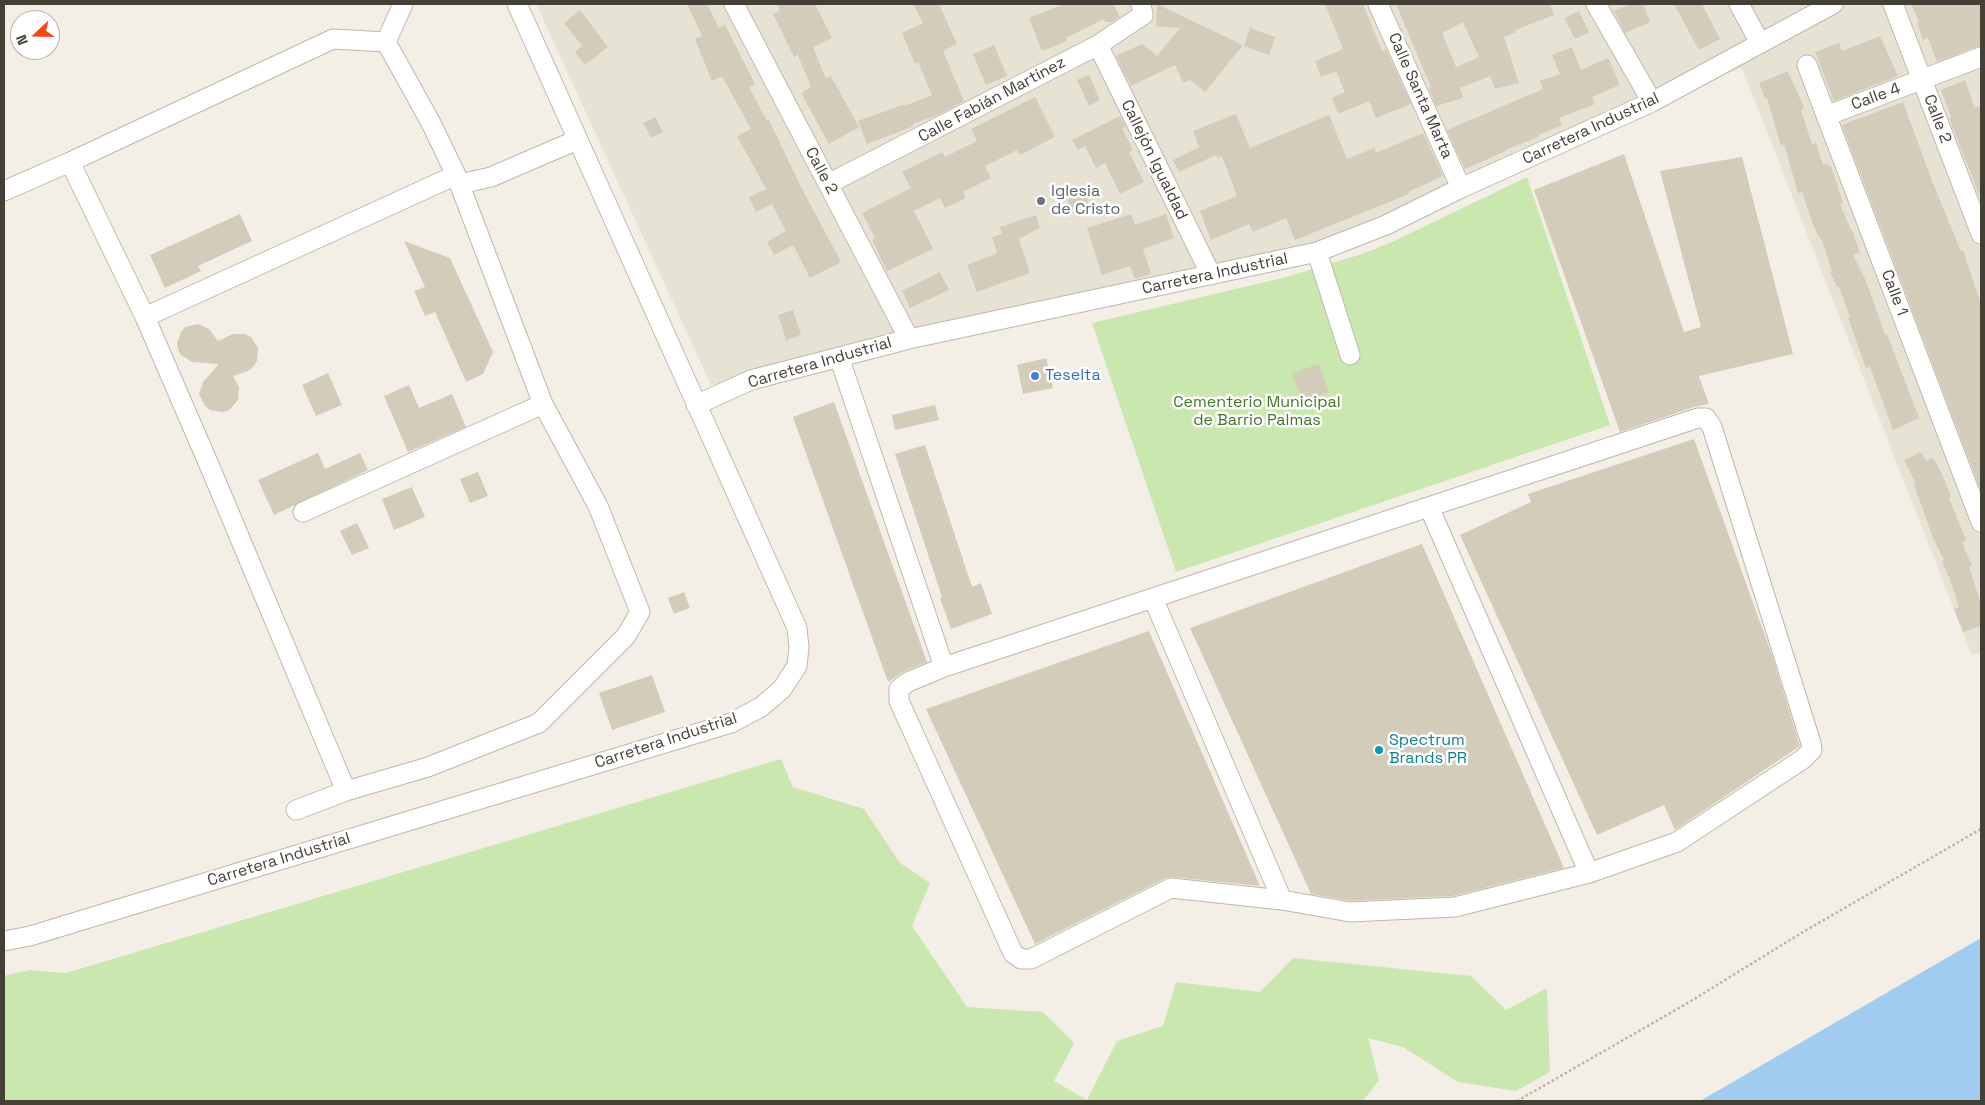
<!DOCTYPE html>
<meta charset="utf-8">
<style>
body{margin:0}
#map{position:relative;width:1985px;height:1105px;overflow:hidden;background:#f3efe6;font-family:"Space Grotesk",sans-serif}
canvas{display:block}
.frame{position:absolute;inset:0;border:5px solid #454035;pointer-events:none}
.north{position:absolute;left:10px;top:10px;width:50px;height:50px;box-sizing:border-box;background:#fff;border:1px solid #b5b3ae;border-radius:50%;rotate:249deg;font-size:14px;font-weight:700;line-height:20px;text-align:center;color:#454035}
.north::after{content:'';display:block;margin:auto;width:18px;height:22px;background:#f74618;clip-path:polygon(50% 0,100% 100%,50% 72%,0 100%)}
</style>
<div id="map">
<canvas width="1985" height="1105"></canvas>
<div class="frame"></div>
<div class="north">N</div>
</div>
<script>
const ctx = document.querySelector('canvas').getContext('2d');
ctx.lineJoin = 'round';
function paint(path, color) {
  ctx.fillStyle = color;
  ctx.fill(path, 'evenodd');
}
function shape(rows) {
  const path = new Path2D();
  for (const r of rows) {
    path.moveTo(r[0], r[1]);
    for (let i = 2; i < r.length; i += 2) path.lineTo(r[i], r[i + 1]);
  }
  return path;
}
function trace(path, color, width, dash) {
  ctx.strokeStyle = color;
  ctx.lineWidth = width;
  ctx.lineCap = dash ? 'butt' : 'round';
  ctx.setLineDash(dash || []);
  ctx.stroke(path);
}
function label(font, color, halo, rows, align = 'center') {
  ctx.font = font + ' "Space Grotesk",sans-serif';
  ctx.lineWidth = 5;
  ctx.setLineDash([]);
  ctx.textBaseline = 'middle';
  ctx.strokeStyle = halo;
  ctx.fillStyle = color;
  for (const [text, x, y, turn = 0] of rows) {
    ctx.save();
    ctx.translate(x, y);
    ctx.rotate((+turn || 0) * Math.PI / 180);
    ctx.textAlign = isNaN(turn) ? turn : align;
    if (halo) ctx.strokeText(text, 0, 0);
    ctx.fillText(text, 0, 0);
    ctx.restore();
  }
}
const residential = shape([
 [536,4,1981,4,1981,652,1972,655,1742,68,1518,150,1324,251,711,385]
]);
const green = shape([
 [1527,177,1610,425,1176,572,1092,323,1286,277,1362,254,1392,242],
 [781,759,793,787,864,809,900,863,930,883,912,926,967,1007,1043,1012,1074,1043,1054,1081,1087,1100,1117,1041,1163,1026,1176,982,1260,992,1293,958,1471,976,1506,1010,1547,988,1550,1072,1516,1091,1458,1082,1403,1047,1368,1038,1379,1080,1363,1101,4,1101,4,976,29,970,66,973]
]);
const water = shape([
 [1981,938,1981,1101,1700,1101]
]);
const building = shape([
 [687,4,707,4,719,28,725,25,755,84,749,87,767,121,769,120,800,185,841,262,810,278,793,245,774,255,767,242,786,231,772,204,756,212,749,197,766,189,737,136,751,129,722,76,712,81,695,39,702,36],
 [777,4,815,4,832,38,813,47,826,79,831,76,859,127,829,144,801,93,811,87,798,55,794,57,773,14,780,10],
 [913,4,939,4,957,44,943,51,964,101,940,114,913,124,914,126,867,144,858,121,905,104,905,106,932,95,918,62,915,64,902,33,923,23],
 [1065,4,1113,4,1120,17,1112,22,1105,22,1104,19,1066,38,1067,41,1042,51,1029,18],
 [1157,4,1243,45,1205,92,1190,80,1183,83,1175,65,1131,86,1116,56,1142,44,1157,56,1180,28,1156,26],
 [1325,4,1363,4,1382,51,1386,49,1411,104,1376,118,1369,101,1338,114,1332,98,1345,92,1336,71,1321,77,1315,61,1343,49],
 [1396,4,1550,4,1554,15,1515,30,1516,32,1504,37,1519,83,1495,89,1490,76,1460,88,1463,98,1436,106,1429,88,1431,87],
 [1463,22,1479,57,1456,67,1442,33],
 [1631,4,1643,4,1650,22,1625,33,1614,11],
 [1674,4,1702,4,1720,39,1699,50],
 [1911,4,1981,4,1981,45,1937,62,1928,38,1923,40,1917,23,1919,22],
 [580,10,608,47,585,65,575,52,582,46,564,23],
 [1579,11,1589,32,1575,39,1564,18],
 [1250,28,1275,37,1269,55,1244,46],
 [1880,36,1898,76,1834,101,1815,52,1839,43,1842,51],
 [994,45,1007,76,986,85,973,54],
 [1572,47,1581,70,1608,58,1620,85,1592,97,1595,104,1559,118,1562,125,1538,135,1538,137,1505,150,1506,151,1465,169,1447,130,1543,89,1540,81,1560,74,1552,55],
 [1788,71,1804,108,1801,110,1812,144,1816,143,1823,165,1828,163,1829,167,1831,166,1843,203,1840,204,1851,230,1852,230,1860,253,1853,255,1866,281,1885,334,1887,334,1919,418,1893,430,1870,367,1866,368,1848,318,1850,317,1839,287,1837,287,1830,272,1832,271,1821,238,1820,239,1812,222,1802,192,1798,193,1784,144,1781,146,1767,98,1765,99,1759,83],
 [1089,75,1100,100,1089,106,1077,80],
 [1965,80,1975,108,1981,106,1981,199,1949,118,1951,117,1941,90],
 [1035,97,1055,137,1020,155,1017,150,985,166,991,178,963,192,966,198,945,208,940,198,914,211,933,249,887,271,872,240,875,238,862,213,911,188,902,172,942,152,945,157,977,141,971,129],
 [1903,102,1932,181,1961,251,1963,250,1981,304,1981,491,1842,125],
 [1236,114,1250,148,1329,115,1347,159,1374,148,1376,153,1423,133,1443,176,1408,192,1409,194,1295,240,1286,218,1253,232,1249,224,1211,240,1200,211,1237,196,1222,156,1217,158,1216,155,1179,172,1173,160,1199,147,1193,131],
 [1120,116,1126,127,1122,128,1133,150,1129,152,1144,182,1120,194,1105,163,1096,168,1085,146,1078,150,1072,140],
 [655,117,663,132,651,138,643,123],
 [1624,154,1684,332,1701,327,1660,171,1742,157,1793,354,1699,376,1709,404,1694,407,1620,432,1534,190],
 [1084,191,1088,199,1088,204,1073,211,1067,200],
 [240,214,252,241,198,266,201,271,165,288,150,255],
 [1131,214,1135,225,1166,214,1174,238,1143,249,1151,274,1135,279,1130,266,1102,275,1087,228],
 [1036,215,1040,228,1019,239,1030,273,977,292,967,265,997,253,992,237,1002,234,1000,227],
 [404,241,450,258,493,352,483,374,466,382,435,312,425,316,414,291,425,287],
 [940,272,949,290,910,308,902,291],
 [793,310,801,335,786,340,778,315],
 [198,324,209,329,218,341,233,334,245,334,251,337,258,348,257,361,253,367,248,371,233,376,239,387,238,400,229,410,223,412,210,410,205,406,199,394,203,382,219,364,192,362,181,355,178,350,177,344,181,332,185,327],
 [1046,358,1053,388,1023,394,1017,365],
 [1319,364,1329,392,1303,402,1292,373],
 [328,373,342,405,316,416,302,385],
 [409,385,419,408,452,394,466,427,408,452,384,396],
 [834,402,927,662,903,672,888,682,793,417],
 [935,405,939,420,895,430,892,415],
 [1694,439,1773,658,1800,746,1675,830,1664,805,1597,835,1460,535,1531,502,1528,494],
 [925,445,972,587,981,583,992,614,951,629,940,598,942,597,895,454],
 [1921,452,1926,461,1933,458,1942,474,1951,497,1949,498,1966,540,1962,542,1972,566,1969,567,1981,604,1981,626,1963,632,1954,609,1959,607,1949,576,1948,576,1942,561,1944,560,1934,540,1914,485,1916,484,1904,460],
 [318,453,325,469,360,453,368,470,274,515,258,480],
 [478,472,488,496,470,503,460,479],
 [412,487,425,517,394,530,382,499],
 [357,523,369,548,352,555,340,531],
 [1422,544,1564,868,1453,896,1351,901,1311,894,1190,628],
 [684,592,690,608,674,614,668,598],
 [1149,631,1260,886,1172,877,1166,878,1035,944,926,709],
 [652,675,665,712,612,730,599,693]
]);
const path = shape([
 [1517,1101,1686,1004,1803,932,1981,829]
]);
const minor = shape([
 [734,4,909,339],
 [1378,4,1461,188],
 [1596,4,1652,102],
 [1739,4,1760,43],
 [1893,4,1981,234],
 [1098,45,1211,275],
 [1807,65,1981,522],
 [1826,116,1981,57],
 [70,162,145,317,210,467,346,791],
 [460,184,491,177,577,140],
 [828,184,1098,45,1143,15,1141,4],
 [4,191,70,162,333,39,386,42],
 [1317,252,1350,355],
 [145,317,456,175],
 [839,357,944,667],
 [696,405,751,380,909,339,1317,252,1386,225,1461,188,1652,102,1833,4],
 [1698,418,1706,418,1712,427,1811,743,1812,750,1803,759,1677,842,1589,873,1455,907,1350,912,1282,900,1171,888,1031,959,1021,959,1013,953,899,701,899,689,908,682,944,667,1698,418],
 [1429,507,1589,873],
 [303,512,543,404],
 [1153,598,1282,900],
 [296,810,346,791,428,767,539,723,626,636,640,612,598,506,543,404,456,175,431,123,386,42,403,4],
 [4,941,30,936,731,723,761,707,782,689,797,666,799,647,797,628,517,4]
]);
const markers = [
 [1041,201,5,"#6b7280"],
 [1035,376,5,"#3f7fe0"],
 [1379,750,5,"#0f9aa8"]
];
const streetNames = [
 ["Calle Santa Marta",1420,96,66],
 ["Calle 4",1876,97,-20],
 ["Calle Fabián Martínez",992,100,-28],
 ["Calle 2",1937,119,69],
 ["Carretera Industrial",1591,129,-25],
 ["Callejón Igualdad",1154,160,64],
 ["Calle 2",821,171,62],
 ["Carretera Industrial",1215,274,-12],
 ["Calle 1",1894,293,69],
 ["Carretera Industrial",820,363,-16],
 ["Carretera Industrial",666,741,-18],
 ["Carretera Industrial",279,860,-17]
];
const worshipNames = [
 ["Iglesia",1051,192],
 ["de Cristo",1051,210]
];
const shopNames = [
 ["Teselta",1045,376]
];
const parkNames = [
 ["Cementerio Municipal",1257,403],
 ["de Barrio Palmas",1257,421]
];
const cultureNames = [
 ["Spectrum",1389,741],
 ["Brands PR",1389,759]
];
paint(residential, '#e6e2d4');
paint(green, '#cae7af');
paint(water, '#a2ccef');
paint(building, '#d4ccbb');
trace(minor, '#beb8a8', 21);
trace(path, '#bfb49a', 2.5, [2.5, 2.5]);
trace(minor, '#fff', 19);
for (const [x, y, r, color] of markers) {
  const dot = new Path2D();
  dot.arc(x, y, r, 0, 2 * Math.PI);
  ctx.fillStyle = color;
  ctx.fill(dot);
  trace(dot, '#fff', 2);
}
label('16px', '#454035', '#fff', streetNames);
label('16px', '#5b616d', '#fff', worshipNames, 'left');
label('16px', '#366cbe', '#fff', shopNames, 'left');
label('16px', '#427629', '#fff', parkNames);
label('16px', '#0d838f', '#fff', cultureNames, 'left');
</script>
